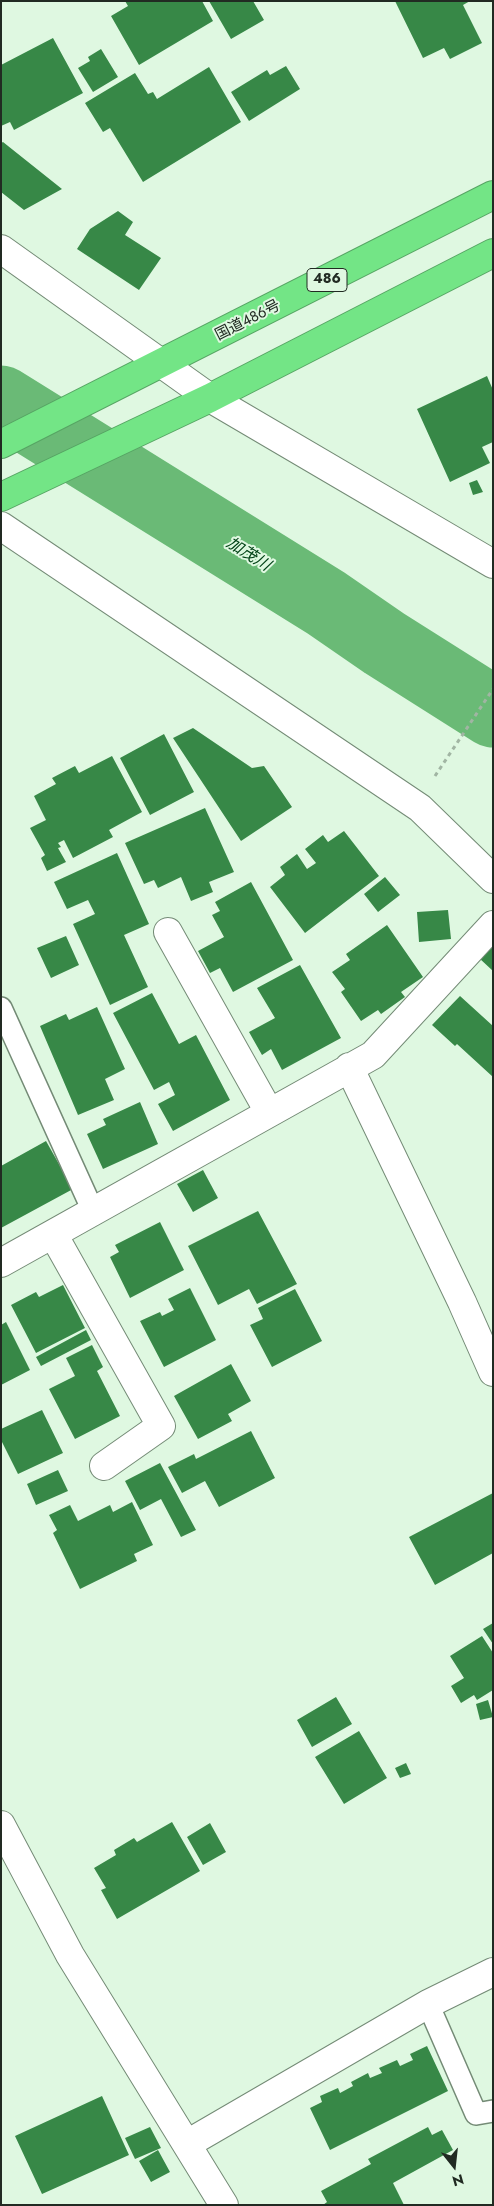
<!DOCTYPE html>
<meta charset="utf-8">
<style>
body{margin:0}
#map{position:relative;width:494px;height:2206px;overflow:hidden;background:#dff8e1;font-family:Jost,sans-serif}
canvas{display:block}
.frame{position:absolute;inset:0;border:2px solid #212a22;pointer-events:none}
.north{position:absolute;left:429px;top:2141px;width:50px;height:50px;-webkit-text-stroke:4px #dff8e1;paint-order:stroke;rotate:164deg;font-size:14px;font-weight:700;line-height:20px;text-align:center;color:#212a22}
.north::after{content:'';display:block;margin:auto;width:18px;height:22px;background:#212a22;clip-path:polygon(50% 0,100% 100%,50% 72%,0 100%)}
</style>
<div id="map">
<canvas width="494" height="2206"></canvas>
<div class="frame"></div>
<div class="north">N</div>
</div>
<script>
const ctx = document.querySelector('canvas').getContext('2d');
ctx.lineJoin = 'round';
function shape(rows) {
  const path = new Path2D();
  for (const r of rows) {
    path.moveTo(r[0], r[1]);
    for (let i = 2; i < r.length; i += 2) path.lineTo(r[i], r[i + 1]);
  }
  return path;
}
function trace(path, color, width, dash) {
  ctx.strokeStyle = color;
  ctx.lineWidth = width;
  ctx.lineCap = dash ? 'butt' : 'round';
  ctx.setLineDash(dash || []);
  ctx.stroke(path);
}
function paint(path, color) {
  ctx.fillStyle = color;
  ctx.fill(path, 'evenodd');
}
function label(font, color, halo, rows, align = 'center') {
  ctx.font = font + ' Jost,"Noto Sans JP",sans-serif';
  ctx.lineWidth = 4;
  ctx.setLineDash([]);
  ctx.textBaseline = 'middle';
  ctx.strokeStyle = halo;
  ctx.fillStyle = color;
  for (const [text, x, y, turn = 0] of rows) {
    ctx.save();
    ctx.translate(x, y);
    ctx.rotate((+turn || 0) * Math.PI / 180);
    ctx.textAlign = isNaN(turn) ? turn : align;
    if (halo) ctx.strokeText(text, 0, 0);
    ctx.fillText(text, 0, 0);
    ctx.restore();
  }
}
const river = shape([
 [1,401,326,603,384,643,493,712]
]);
const building = shape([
 [125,1,202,1,213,21,139,65,111,16,128,6],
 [209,1,253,1,264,20,231,39],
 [395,1,470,1,463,5,482,43,450,59,444,48,423,58],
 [53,38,83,93,14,130,10,122,1,126,1,65],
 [101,49,118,77,93,92,78,68,90,61,88,57],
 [286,66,300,89,249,121,231,92,267,70,270,75],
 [209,67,241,122,143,182,110,128,103,132,85,103,135,73,148,94,153,92,157,99],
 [3,142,62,189,24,210,1,192,1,143],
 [118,211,133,222,125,235,161,258,139,290,77,249,90,229],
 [487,376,493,390,493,442,482,447,490,463,450,482,417,409],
 [477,480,483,492,473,495,469,483],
 [193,728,252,768,264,766,292,807,241,841,173,738],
 [164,734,194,792,150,815,120,758],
 [112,756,142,812,109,830,113,837,73,858,64,840,58,843,61,847,58,848,66,862,47,871,41,858,45,855,30,828,46,820,34,796,56,784,52,778,75,766,79,773],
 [205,808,234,872,209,882,213,892,191,901,181,877,158,888,154,880,144,884,125,843],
 [344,831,379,876,305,933,270,887,285,875,280,867,297,854,307,869,316,863,305,849,323,835,328,842],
 [117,853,149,924,124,935,148,987,110,1005,73,924,95,914,88,900,67,909,54,882],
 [385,877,400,895,378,912,364,894],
 [251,882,293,960,233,992,220,968,210,973,198,951,224,937,212,915,220,911,215,902],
 [448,910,451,939,419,942,417,912],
 [387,925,423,977,401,992,405,997,381,1014,378,1010,361,1021,341,992,345,989,332,972,350,960,346,954],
 [66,936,79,965,51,978,37,948],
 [493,942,493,971,479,958],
 [300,965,341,1038,282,1070,271,1049,262,1055,249,1032,275,1018,257,988],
 [152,993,179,1044,196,1035,230,1100,173,1131,158,1104,175,1095,169,1082,154,1090,113,1013],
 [460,996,493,1026,493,1077,457,1044,455,1046,432,1025],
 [97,1007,125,1069,105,1079,114,1100,78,1115,40,1026,66,1014,69,1020],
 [140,1102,158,1144,103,1169,87,1134,106,1125,103,1119],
 [46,1141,73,1189,1,1228,1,1166],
 [203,1170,218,1198,193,1212,177,1184],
 [258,1211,297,1284,257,1304,249,1289,218,1305,188,1246],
 [160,1222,184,1270,130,1298,110,1257,119,1252,115,1245],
 [63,1285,85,1328,36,1353,11,1305,36,1292,39,1297],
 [190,1288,216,1340,164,1367,140,1321,160,1312,162,1316,174,1310,168,1299],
 [295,1289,322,1341,272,1367,250,1325,263,1319,258,1308],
 [6,1322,30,1370,1,1385,1,1325],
 [86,1330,91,1340,41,1366,36,1357],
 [92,1345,103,1367,97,1371,120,1416,75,1439,49,1389,75,1376,66,1358],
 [231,1364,251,1401,228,1414,232,1421,198,1439,174,1396],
 [42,1410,63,1453,18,1474,1,1440,1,1429],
 [251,1431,275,1478,219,1507,205,1481,182,1493,168,1467,194,1454,196,1459],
 [160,1463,196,1530,181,1537,161,1499,140,1510,125,1481],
 [58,1470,68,1491,36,1505,27,1484],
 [493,1493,493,1553,435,1585,409,1537],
 [132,1502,153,1545,134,1554,137,1561,80,1589,53,1533,57,1530,49,1515,70,1505,78,1521,110,1505,113,1512],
 [493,1623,493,1644,483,1629],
 [482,1636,493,1653,493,1690,477,1700,474,1695,461,1703,451,1686,464,1678,450,1656],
 [336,1697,352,1724,312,1747,297,1720],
 [488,1700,493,1717,480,1720,476,1704],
 [359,1731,387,1778,344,1804,315,1757],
 [406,1763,411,1774,400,1778,395,1768],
 [172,1822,200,1871,117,1919,101,1890,106,1888,94,1868,116,1855,114,1850,134,1838,137,1842],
 [210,1823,226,1852,203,1865,187,1837],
 [427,2046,448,2091,330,2150,310,2108,322,2102,320,2096,338,2088,340,2093,353,2086,351,2082,368,2073,370,2078,382,2073,379,2068,397,2060,400,2066,413,2060,410,2054],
 [102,2096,129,2155,42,2194,15,2136],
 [150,2127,161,2148,135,2159,125,2138],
 [428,2127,432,2135,442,2130,453,2150,393,2183,404,2205,323,2205,327,2202,321,2191,371,2164,368,2159],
 [158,2150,170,2172,151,2182,139,2161]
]);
const path = shape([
 [435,776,493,689]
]);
const lane = shape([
 [1,1008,93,1211],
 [428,2004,476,2114,493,2111]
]);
const street = shape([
 [1,249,210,398,493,564],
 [1,526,420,808,493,879],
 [168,932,269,1112],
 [349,1067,462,1302,493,1372],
 [53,1234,161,1426,104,1466],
 [1,1263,373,1055,493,925],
 [1,1825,70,1955,224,2205],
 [187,2144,428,2004,493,1972]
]);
const highway = shape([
 [1,444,493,195],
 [1,497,210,398,493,253]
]);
const shields = [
 [327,280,40]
];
const shieldNames = [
 ["486",327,280]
];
const streetNames = [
 ["国道486号",248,321,-27]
];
const waterNames = [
 ["加茂川",248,555,32]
];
trace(river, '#6aba76', 71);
paint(building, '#378847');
trace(lane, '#748b76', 24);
trace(street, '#748b76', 30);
trace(highway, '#56a463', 30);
trace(path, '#a1b5a3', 3, [4, 4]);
trace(lane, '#fff', 21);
trace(street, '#fff', 28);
trace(highway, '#73e586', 28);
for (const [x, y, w] of shields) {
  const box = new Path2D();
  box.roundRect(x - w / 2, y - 11.5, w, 23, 4);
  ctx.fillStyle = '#dff8e1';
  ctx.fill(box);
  trace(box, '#212a22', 1);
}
label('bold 14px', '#212a22', null, shieldNames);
label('15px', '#212a22', '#dff8e1', streetNames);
label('italic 16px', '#014115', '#dff8e1', waterNames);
</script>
